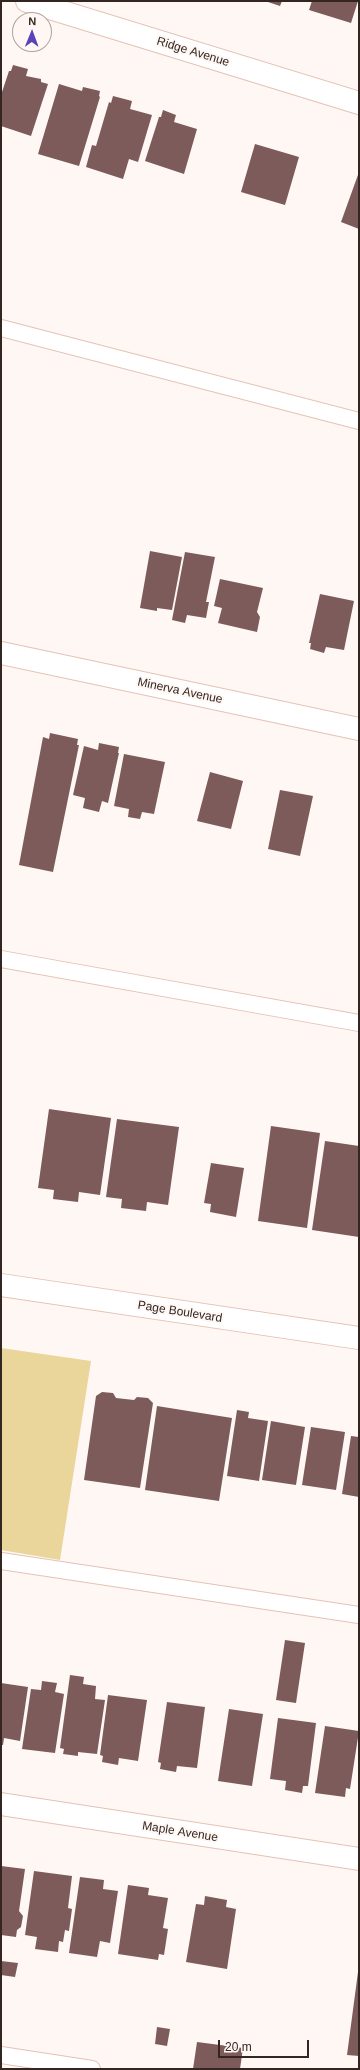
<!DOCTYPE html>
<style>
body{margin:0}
#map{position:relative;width:360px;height:2070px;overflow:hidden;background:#fef7f4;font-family:Helvetica,sans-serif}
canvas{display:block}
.frame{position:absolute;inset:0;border:2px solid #332620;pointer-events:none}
.north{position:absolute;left:12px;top:12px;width:40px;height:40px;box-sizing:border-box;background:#fef7f4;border:1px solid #ada39f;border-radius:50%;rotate:1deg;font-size:11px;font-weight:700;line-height:16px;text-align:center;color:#332620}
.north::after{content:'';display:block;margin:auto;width:14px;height:18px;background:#5942ba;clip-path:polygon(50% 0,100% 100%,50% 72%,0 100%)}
.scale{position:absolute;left:218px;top:2040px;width:91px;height:18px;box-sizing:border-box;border:2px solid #332620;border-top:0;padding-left:5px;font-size:12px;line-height:14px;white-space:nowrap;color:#332620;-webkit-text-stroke:3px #fef7f4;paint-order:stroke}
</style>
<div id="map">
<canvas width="360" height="2070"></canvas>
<div class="frame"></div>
<div class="north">N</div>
<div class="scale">20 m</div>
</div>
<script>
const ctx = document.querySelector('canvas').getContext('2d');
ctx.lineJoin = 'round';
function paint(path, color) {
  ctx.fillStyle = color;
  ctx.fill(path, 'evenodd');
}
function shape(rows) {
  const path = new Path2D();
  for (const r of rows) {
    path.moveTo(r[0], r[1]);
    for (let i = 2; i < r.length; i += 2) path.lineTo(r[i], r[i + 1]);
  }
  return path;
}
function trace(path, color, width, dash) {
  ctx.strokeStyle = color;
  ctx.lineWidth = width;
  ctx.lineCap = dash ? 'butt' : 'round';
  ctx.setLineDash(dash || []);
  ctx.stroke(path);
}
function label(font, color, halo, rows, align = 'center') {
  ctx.font = font + ' Helvetica,sans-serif';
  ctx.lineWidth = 4;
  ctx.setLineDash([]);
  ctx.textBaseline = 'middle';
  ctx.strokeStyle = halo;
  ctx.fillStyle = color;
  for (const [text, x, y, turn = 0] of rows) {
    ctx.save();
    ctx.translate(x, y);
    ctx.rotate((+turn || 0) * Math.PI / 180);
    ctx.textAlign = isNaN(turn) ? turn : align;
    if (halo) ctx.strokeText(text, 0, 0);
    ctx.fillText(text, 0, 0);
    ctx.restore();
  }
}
const green = shape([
 [1,1348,91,1361,60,1560,1,1550]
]);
const building = shape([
 [265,1,282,1,280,6],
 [312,1,358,1,351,23,309,10],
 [13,65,28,69,26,76,41,79,41,82,48,84,31,136,1,126,1,95,9,71,11,71],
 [59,84,82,91,83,87,100,91,99,96,100,97,79,166,38,154],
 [113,96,132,101,130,109,152,115,138,162,129,159,123,179,86,167,92,145,96,146,109,102,111,103],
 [163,110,176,115,174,122,197,129,184,174,145,161,159,117,161,117],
 [255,144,299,157,285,205,241,192],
 [359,172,359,229,341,222],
 [150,551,182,557,172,610,157,608,157,611,140,608],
 [185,552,215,557,206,602,209,602,206,618,187,615,185,623,172,620],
 [220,579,263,588,257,612,260,617,257,632,218,623,222,608,214,606],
 [320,594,354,601,344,650,326,647,324,653,310,649,311,643,309,643],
 [50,733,78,739,77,745,79,745,53,872,19,865,43,737,49,739],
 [99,743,119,747,118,753,119,753,108,803,102,801,99,812,83,808,85,798,73,795,84,746,98,750],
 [124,754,165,762,154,814,142,812,140,819,128,817,129,809,114,806],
 [210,772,243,781,231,829,197,821],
 [280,790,313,796,300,856,268,849],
 [49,1109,111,1118,100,1195,79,1192,78,1202,53,1199,54,1190,38,1188],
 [117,1119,179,1127,168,1205,147,1202,146,1211,121,1208,122,1199,106,1197],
 [271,1126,320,1133,307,1228,258,1221],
 [325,1141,359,1146,359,1237,312,1230],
 [211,1163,244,1168,236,1217,210,1212,211,1204,204,1203],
 [102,1392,113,1393,116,1398,134,1400,137,1397,148,1398,153,1403,140,1488,84,1480,96,1396],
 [157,1406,232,1418,219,1501,145,1490],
 [237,1410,249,1412,248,1418,268,1421,259,1481,227,1476],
 [271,1421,305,1427,296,1485,262,1480],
 [311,1427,345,1432,336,1490,302,1485],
 [351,1436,359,1437,359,1497,342,1494],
 [285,1640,305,1643,296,1703,276,1700],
 [70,1675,84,1677,83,1684,96,1686,95,1699,105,1700,97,1754,78,1752,78,1756,63,1754,64,1749,60,1748],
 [42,1681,57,1683,55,1692,64,1694,55,1753,22,1749,31,1689,41,1690],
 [1,1683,28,1687,20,1741,4,1738,3,1745,1,1745],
 [108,1695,147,1700,138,1761,119,1758,118,1765,102,1762,103,1756,100,1755],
 [167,1702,205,1707,197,1768,177,1766,176,1772,160,1769,161,1763,158,1762],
 [229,1709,263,1714,252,1786,218,1781],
 [278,1718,316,1723,308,1786,303,1786,302,1793,285,1790,286,1781,270,1779],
 [325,1726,359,1731,350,1789,346,1788,345,1797,315,1793],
 [1,1866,25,1869,19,1911,23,1916,21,1927,17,1930,16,1937,1,1935],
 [34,1871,72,1876,68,1908,72,1909,69,1931,65,1930,63,1942,59,1941,58,1952,35,1949,37,1937,25,1935],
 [80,1877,104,1880,103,1889,118,1891,110,1943,100,1941,97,1957,69,1953],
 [128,1885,149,1888,148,1895,168,1898,163,1928,168,1929,164,1955,159,1954,158,1960,118,1954],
 [205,1896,227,1900,226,1907,236,1909,227,1969,186,1962,196,1904,204,1905],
 [1,1961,18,1963,15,1977,1,1975],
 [358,1972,359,1972,359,2056,347,2055],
 [157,2027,170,2029,167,2046,155,2044],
 [197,2042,243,2048,240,2069,193,2069]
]);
const lane = shape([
 [1,328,359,421],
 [1,959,359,1023],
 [1,1561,359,1615],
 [1,2055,92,2069]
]);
const street = shape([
 [27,1,359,103],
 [1,653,359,729],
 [1,1804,359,1859]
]);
const primary = shape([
 [1,1285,359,1338]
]);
const streetNames = [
 ["Ridge Avenue",193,52,17],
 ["Minerva Avenue",180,691,12],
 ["Page Boulevard",180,1312,9],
 ["Maple Avenue",180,1832,9]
];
paint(green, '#ead69b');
paint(building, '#7d5b5a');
trace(lane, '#e5c2b3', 18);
trace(street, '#e5c2b3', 24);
trace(primary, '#e5c2b3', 24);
trace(lane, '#fff', 16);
trace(street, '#fff', 22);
trace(primary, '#fff', 22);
label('12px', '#332620', '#fef7f4', streetNames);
</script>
